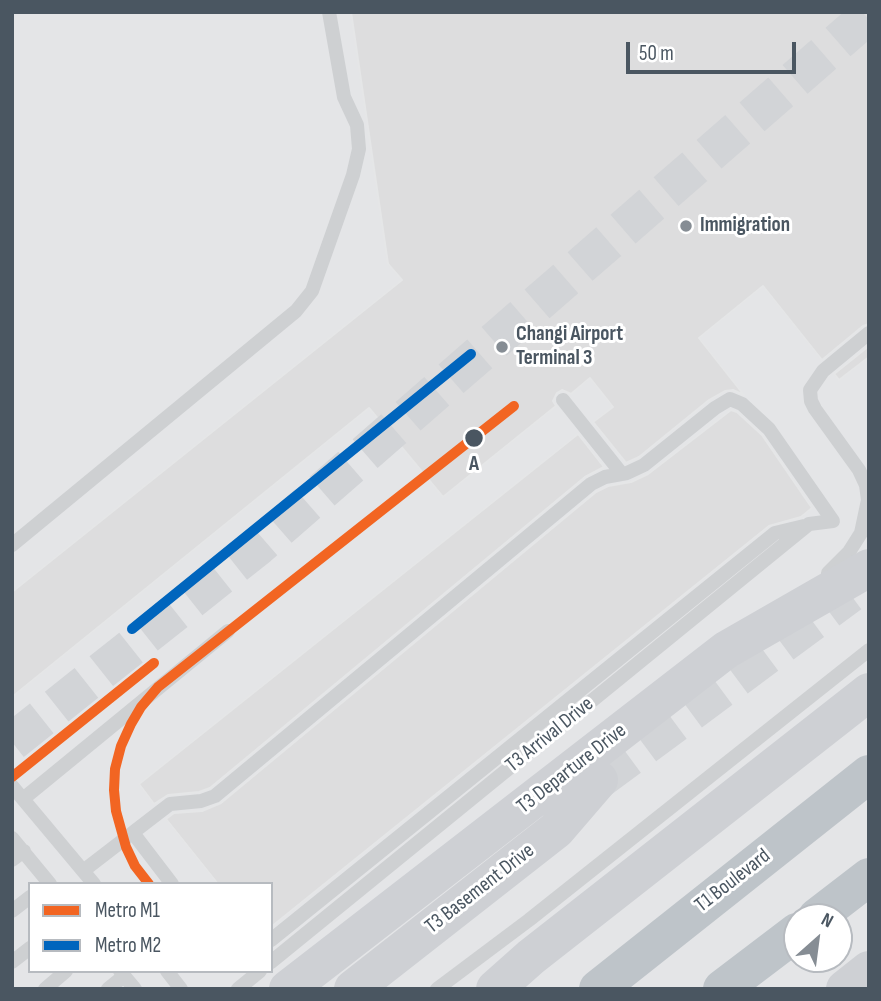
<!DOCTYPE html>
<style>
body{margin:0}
#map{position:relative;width:881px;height:1001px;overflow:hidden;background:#f4f4f4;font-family:"Sofia Sans Condensed",sans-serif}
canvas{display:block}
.frame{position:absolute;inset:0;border:14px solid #4a5661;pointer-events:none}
.legend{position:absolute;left:28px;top:882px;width:245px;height:91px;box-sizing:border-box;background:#fff;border:2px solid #b7bbc0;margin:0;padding:9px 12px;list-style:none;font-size:21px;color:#4a5661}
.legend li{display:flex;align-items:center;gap:14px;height:35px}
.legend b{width:35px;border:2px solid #b7bbc0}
.north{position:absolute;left:783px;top:903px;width:70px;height:70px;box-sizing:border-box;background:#fff;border:2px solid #b7bbc0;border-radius:50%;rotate:28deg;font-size:19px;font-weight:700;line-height:28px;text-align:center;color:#4a5661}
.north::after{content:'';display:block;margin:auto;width:24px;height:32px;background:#868d94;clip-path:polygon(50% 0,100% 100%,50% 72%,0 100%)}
.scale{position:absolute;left:626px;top:42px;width:170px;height:32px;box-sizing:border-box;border:4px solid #4a5661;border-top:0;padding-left:9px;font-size:21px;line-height:24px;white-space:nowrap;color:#4a5661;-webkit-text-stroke:5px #fff;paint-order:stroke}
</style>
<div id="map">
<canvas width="881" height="1001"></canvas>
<div class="frame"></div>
<ul class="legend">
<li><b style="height:9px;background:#f26522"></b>Metro M1</li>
<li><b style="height:9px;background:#0065bd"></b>Metro M2</li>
</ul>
<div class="north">N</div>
<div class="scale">50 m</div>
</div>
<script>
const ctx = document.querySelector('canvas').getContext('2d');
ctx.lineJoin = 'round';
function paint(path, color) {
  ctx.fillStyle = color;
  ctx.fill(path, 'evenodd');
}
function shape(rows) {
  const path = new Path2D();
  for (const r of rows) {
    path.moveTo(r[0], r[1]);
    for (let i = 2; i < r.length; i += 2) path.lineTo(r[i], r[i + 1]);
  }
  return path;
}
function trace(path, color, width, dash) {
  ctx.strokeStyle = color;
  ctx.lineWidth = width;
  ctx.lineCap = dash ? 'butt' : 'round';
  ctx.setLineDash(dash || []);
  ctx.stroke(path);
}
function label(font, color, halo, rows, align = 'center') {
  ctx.font = font + ' "Sofia Sans Condensed",sans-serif';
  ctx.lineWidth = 6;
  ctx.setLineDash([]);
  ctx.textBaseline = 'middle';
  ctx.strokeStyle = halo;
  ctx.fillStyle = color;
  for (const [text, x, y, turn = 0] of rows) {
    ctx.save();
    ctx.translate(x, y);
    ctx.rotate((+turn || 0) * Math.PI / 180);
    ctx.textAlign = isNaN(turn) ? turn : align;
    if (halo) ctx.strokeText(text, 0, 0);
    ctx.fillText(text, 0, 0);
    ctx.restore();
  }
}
const airport = shape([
 [12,12,869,12,869,989,12,989],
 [30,884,271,884,271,971,30,971],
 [797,917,839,917,839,959,797,959]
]);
const building = shape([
 [351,12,869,12,869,324,863,326,822,360,763,286,699,338,744,395,733,390,725,391,709,400,639,457,626,463,593,422,613,407,590,378,571,394,562,390,557,393,553,401,556,406,443,497,369,408,12,697,12,592,402,280,388,264,351,12],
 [869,346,869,357,839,380,834,374,869,346],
 [731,410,737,412,762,435,812,508,801,517,769,526,271,927,271,884,218,884,166,819,174,813,202,811,221,803,596,492,608,486,631,482,648,474,731,410],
 [578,434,604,467,585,477,210,788,199,792,168,795,154,804,139,784,578,434]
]);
const secondaryTunnel = shape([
 [12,742,259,546,869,15],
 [599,780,850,594]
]);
const lane = shape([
 [563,400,622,474],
 [12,545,296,311,312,291,353,175,359,149,357,125,344,97,329,12],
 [828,573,849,552,861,533,868,500,866,485,859,470,815,409,811,401,810,390,823,371,869,333],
 [12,786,94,884],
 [23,799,228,631],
 [133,833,172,884],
 [12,838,50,884],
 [12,860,24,851],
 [83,871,170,804,201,801,215,796,591,484,605,477,627,473,644,465,715,408,730,399,742,404,769,429,833,521,809,524,271,962],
 [12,911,30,897],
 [271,940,775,533,804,526],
 [12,962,30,948],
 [120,971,135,989],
 [167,971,181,989],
 [45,989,66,971],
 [108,989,124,976],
 [238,989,260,971],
 [437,989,529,920,869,650]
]);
const secondary = shape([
 [288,989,726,650,869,568],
 [353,989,556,830,599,780],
 [495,989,531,957,869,692],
 [845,989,869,970]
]);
const highway = shape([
 [817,917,869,877],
 [598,989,869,774],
 [722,989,797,932]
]);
const metro1 = shape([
 [12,777,154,663],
 [149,884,135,866,126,847,116,811,114,790,115,769,121,746,131,724,141,707,158,687,514,406]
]);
const metro2 = shape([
 [132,629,471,354]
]);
const markers = [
 [686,226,7,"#868d94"],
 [502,347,7,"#868d94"],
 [474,438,10,"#4a5661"]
];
const poiNames = [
 ["Immigration",700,226],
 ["Changi Airport",516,335],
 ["Terminal 3",516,359]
];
const stopNames = [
 ["A",474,465]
];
const streetNames = [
 ["T3 Arrival Drive",550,735,-39],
 ["T3 Departure Drive",572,769,-38],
 ["T1 Boulevard",733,881,-38],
 ["T3 Basement Drive",480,889,-38]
];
paint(airport, '#e4e5e7');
paint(building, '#ddddde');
trace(building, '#e5e6e7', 2);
trace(secondaryTunnel, '#d2d4d7', 38, [38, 19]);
trace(lane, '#ced0d2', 14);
trace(secondary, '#ced0d4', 38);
trace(highway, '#bec4c9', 38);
trace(metro1, '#f26522', 10);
trace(metro2, '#0065bd', 10);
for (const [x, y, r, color] of markers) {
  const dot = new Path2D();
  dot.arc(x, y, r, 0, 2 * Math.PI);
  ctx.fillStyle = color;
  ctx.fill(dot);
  trace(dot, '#fff', 2.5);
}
label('bold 21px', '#4a5661', '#fff', poiNames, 'left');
label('bold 21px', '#4a5661', '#fff', stopNames);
label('21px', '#4a5661', '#fff', streetNames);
</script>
